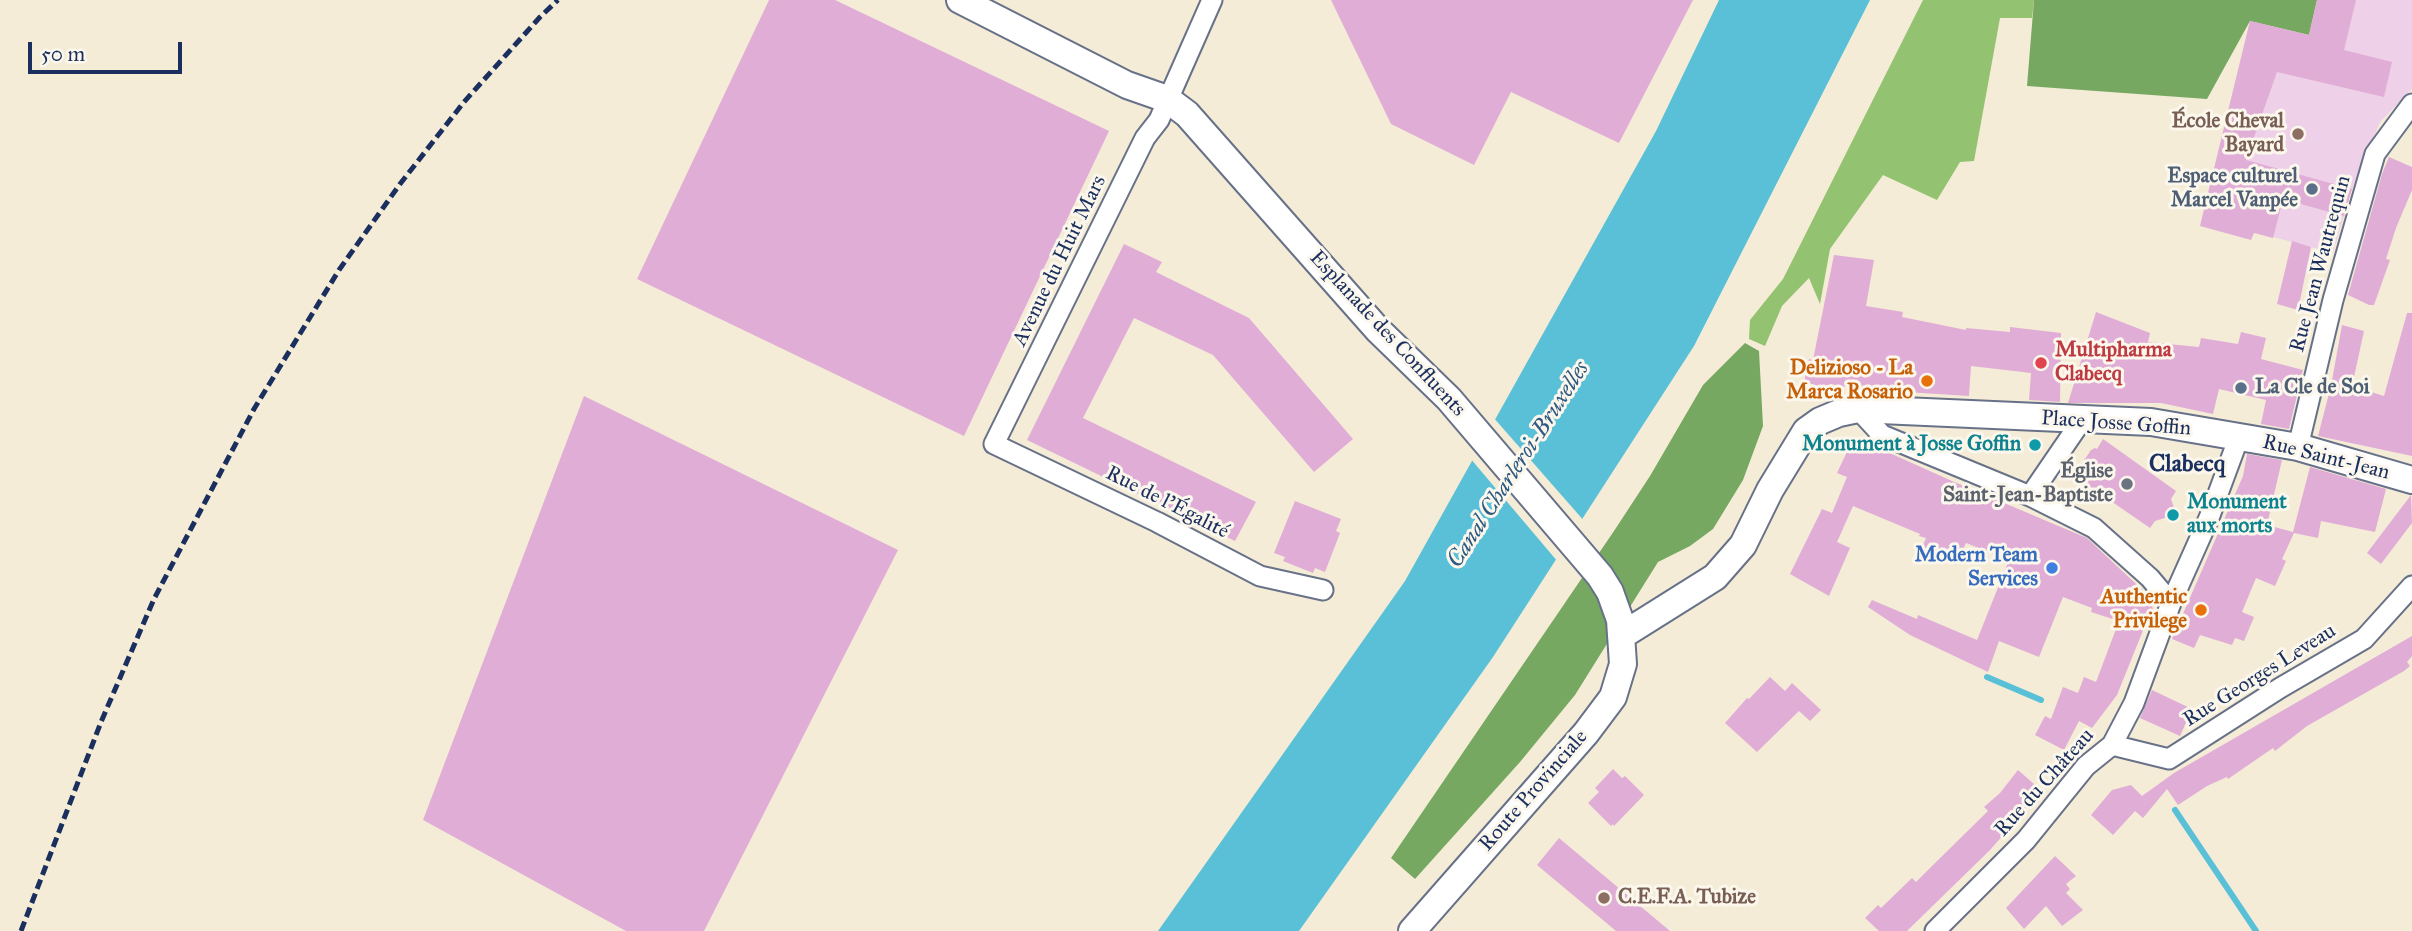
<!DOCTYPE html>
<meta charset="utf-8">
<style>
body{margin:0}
#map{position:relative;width:2412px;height:931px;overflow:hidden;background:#f4ecd6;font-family:"IM FELL Great Primer",serif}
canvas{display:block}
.scale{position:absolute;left:28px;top:42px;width:154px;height:32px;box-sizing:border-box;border:4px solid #1b2f5e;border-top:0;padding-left:9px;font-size:21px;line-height:24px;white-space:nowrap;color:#1b2f5e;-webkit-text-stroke:5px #fbf7ec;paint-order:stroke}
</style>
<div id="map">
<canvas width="2412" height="931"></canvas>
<div class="scale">50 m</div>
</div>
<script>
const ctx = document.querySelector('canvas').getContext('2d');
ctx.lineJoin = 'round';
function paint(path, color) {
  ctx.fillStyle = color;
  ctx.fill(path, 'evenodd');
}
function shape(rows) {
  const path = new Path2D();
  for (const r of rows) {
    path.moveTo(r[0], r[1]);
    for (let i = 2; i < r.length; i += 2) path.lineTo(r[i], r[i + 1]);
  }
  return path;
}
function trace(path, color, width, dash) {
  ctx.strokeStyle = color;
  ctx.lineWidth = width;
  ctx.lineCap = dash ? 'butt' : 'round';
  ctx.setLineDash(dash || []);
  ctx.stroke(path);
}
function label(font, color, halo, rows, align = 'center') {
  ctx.font = font + ' "IM FELL Great Primer",serif';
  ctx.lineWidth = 6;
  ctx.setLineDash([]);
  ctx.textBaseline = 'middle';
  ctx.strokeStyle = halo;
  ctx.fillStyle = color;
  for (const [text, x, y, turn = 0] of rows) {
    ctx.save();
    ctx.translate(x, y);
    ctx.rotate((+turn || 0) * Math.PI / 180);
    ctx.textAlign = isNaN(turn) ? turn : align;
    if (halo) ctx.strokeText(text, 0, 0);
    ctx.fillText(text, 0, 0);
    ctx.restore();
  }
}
const built = shape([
 [2317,0,2412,0,2412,89,2380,122,2352,189,2333,253,2202,218,2250,21,2309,35]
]);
const green = shape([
 [1923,0,2034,0,2032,18,2000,18,1974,161,1960,162,1937,200,1883,175,1830,249,1820,304,1809,278,1782,306,1765,346,1749,339,1750,320,1783,279]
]);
const forest = shape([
 [2034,0,2317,0,2309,35,2250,21,2207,99,2027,86],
 [1745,343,1759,351,1763,426,1743,480,1713,529,1690,546,1658,562,1575,695,1520,762,1415,879,1391,858,1614,531,1650,476,1703,385]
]);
const water = shape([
 [1719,0,1870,0,1694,346,1493,657,1299,931,1158,931,1405,581,1656,131]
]);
const pier = shape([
 [1493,417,1585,522,1558,562,1470,458]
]);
const stream = shape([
 [1987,677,2041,700],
 [2175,810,2256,931]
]);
const building = shape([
 [769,0,835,0,1109,131,964,436,637,279],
 [1331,0,1693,0,1619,143,1511,92,1474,165,1391,124],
 [2317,0,2356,0,2344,50,2392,62,2384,97,2277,72,2246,160,2352,189,2344,216,2283,199,2273,238,2254,233,2251,240,2200,226,2250,21,2309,35],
 [2389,157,2412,167,2412,190,2396,228,2386,259,2390,260,2374,305,2369,305,2348,295,2382,174],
 [2292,241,2311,247,2298,310,2277,304],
 [1124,244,1162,262,1156,272,1249,318,1353,439,1314,472,1213,355,1134,318,1083,418,1256,502,1235,541,1027,440],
 [1834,255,1874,260,1866,306,1903,312,1902,317,1966,330,1966,328,2010,332,2010,327,2061,333,2060,402,2029,400,2031,373,1971,366,1969,396,1859,389,1830,384,1829,389,1804,382,1809,359,1813,360],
 [2096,312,2150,333,2148,342,2199,347,2201,338,2238,344,2241,332,2266,338,2261,359,2303,370,2289,429,2261,424,2266,400,2219,389,2213,414,2161,403,2068,403],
 [2407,313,2412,313,2412,456,2318,436,2331,386,2342,325,2364,331,2352,386,2384,396],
 [584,396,898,550,704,931,626,931,423,820],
 [1854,437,1952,481,2087,538,2150,597,2154,614,2148,630,2144,628,2117,695,2092,728,2079,721,2064,750,2035,735,2045,716,2051,719,2063,687,2078,693,2084,677,2096,682,2119,621,2091,612,2092,608,2063,597,2039,657,1999,641,1988,672,1910,635,1868,607,1872,600,1917,619,1918,615,1977,640,2009,560,1966,543,1956,565,1921,550,1926,538,1919,536,1920,534,1853,506,1837,542,1850,548,1829,596,1790,574,1822,509,1832,513,1847,477,1837,473],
 [2103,439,2176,491,2171,499,2174,508,2171,516,2155,521,2150,528,2076,477,2084,467,2081,465,2091,450,2095,448,2097,449],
 [2247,454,2282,460,2267,525,2293,532,2310,467,2386,489,2375,532,2321,521,2318,538,2294,533,2282,559,2286,561,2275,586,2256,578,2242,612,2254,617,2244,641,2235,638,2232,645,2200,635,2194,648,2172,639,2243,476],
 [2411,495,2412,523,2381,564,2367,553],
 [1295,501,1341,519,1336,531,1340,533,1325,572,1315,568,1313,573,1283,561,1285,557,1274,553],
 [2412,636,2412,656,2407,662,2410,666,2404,671,2307,726,2275,751,2273,748,2228,779,2227,777,2207,786,2178,805,2167,789,2143,818,2135,811,2113,835,2091,815,2112,790,2131,785,2142,796,2174,773],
 [1770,677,1785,691,1792,683,1821,710,1810,721,1799,711,1757,752,1725,723,1747,698,1749,699],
 [2152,690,2192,709,2180,736,2140,718],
 [1613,769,1622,778,1625,776,1644,795,1614,826,1613,824,1611,826,1588,803,1599,792,1595,788],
 [2018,770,2042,791,1990,850,1907,931,1879,931,1865,918,1878,905,1881,908,1912,878,1916,882,1931,867,1988,811,1984,807,2000,793],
 [1559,838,1670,931,1616,931,1537,865],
 [2055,856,2076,876,2066,884,2070,889,2066,893,2083,910,2062,926,2046,906,2024,929,2006,908]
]);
const street = shape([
 [1212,0,1159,120,1145,138,994,444,1157,522,1260,576,1323,590],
 [1858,409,1882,435,2030,496,2094,528,2150,578,2171,603],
 [2298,447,2333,300,2375,154,2412,104],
 [2030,496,2082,420],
 [2112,745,2169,759,2280,688,2364,639,2412,586],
 [1935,931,2026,840,2086,766,2112,745,2134,703,2171,603,2209,518,2239,437]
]);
const secondary = shape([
 [960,0,1127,85,1167,99,1187,114,1378,330,1449,399,1600,576,1610,592,1620,620,1623,664,1613,697,1586,733,1412,931],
 [1621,636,1715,577,1743,545,1770,490,1806,431,1820,421,1839,413,1858,409,2151,422,2298,447,2412,480]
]);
const rail = shape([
 [21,931,101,722,154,599,254,409,339,270,400,184,464,102,540,17,558,0]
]);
const markers = [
 [2298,134,7,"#8d6e63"],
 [2312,189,7,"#5c6f8a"],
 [2041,363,7,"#e0444e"],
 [1927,381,7,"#e8710a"],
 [2241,388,7,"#5c6f8a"],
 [2035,445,7,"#0f9aa8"],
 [2127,484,7,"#6b7280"],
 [2173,515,7,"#0f9aa8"],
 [2052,568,7,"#3f7fe0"],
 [2201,610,7,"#e8710a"],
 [1604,898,7,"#8d6e63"]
];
const educationNames = [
 ["École Cheval",2284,122],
 ["Bayard",2284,146],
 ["C.E.F.A. Tubize",1618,898,"left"]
];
const serviceNames = [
 ["Espace culturel",2298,177],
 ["Marcel Vanpée",2298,201],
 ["La Cle de Soi",2255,388,"left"]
];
const streetNames = [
 ["Avenue du Huit Mars",1060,261,-64],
 ["Rue Jean Wautrequin",2321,264,-75],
 ["Esplanade des Confluents",1387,334,47],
 ["Place Josse Goffin",2116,424,4],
 ["Rue Saint-Jean",2326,458,14],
 ["Rue de l'Égalité",1167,503,27],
 ["Rue Georges Leveau",2260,676,-32],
 ["Rue du Château",2045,783,-48],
 ["Route Provinciale",1534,791,-49]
];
const healthNames = [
 ["Multipharma",2055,351],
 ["Clabecq",2055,375]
];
const foodNames = [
 ["Delizioso - La",1913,369],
 ["Marca Rosario",1913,393],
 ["Authentic",2187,598],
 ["Privilege",2187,622]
];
const cultureNames = [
 ["Monument à Josse Goffin",2021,445],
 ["Monument",2187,503,"left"],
 ["aux morts",2187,527,"left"]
];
const worshipNames = [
 ["Église",2113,472],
 ["Saint-Jean-Baptiste",2113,496]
];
const shopNames = [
 ["Modern Team",2038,556],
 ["Services",2038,580]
];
const waterNames = [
 ["Canal Charleroi-Bruxelles",1519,465,-57]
];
const quarterNames = [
 ["Clabecq",2187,465]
];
paint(built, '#eed0e8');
paint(green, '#93c270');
paint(forest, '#76a862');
paint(water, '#59c0d7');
paint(pier, '#f4ecd6');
trace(stream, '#59c0d7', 6);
paint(building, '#e0add7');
trace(street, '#677188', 23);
trace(secondary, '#677188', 30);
trace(street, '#fff', 19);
trace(secondary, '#fff', 26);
trace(rail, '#1b2f5e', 5, [10, 5]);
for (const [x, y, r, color] of markers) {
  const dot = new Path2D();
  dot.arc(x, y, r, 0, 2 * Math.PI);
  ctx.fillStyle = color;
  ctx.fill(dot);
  trace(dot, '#fbf7ec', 2.5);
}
label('bold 21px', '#785e54', '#fbf7ec', educationNames, 'right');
label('bold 21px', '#4e5e75', '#fbf7ec', serviceNames, 'right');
label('21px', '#1b2f5e', '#fbf7ec', streetNames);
label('bold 21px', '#be3a42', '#fbf7ec', healthNames, 'left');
label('bold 21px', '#c56008', '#fbf7ec', foodNames, 'right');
label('bold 21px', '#0d838f', '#fbf7ec', cultureNames, 'right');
label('bold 21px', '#5b616d', '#fbf7ec', worshipNames, 'right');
label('bold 21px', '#366cbe', '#fbf7ec', shopNames, 'right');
label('italic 23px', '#2e5a82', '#fbf7ec', waterNames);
label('bold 24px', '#1b2f5e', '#fbf7ec', quarterNames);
</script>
